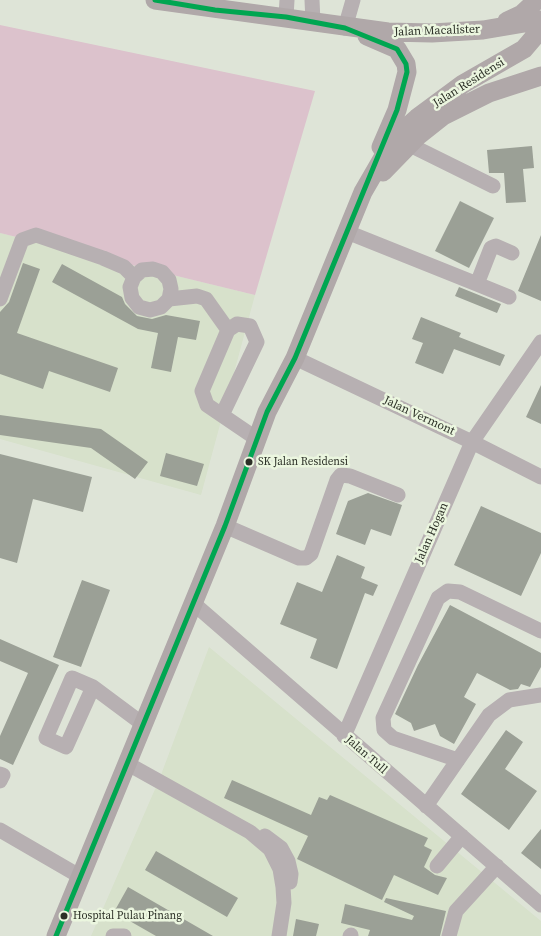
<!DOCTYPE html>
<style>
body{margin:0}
canvas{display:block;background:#dee4d7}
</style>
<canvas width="541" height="936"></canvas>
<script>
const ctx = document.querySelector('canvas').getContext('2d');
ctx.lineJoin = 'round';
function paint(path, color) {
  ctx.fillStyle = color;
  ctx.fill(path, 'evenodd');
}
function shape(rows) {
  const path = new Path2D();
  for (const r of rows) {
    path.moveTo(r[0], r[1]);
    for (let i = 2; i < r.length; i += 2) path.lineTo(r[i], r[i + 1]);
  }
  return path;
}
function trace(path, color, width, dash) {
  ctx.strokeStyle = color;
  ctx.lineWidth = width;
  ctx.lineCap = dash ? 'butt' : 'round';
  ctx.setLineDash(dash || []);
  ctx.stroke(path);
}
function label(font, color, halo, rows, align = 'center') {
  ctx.font = font + ' "Source Serif 4",serif';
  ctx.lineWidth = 5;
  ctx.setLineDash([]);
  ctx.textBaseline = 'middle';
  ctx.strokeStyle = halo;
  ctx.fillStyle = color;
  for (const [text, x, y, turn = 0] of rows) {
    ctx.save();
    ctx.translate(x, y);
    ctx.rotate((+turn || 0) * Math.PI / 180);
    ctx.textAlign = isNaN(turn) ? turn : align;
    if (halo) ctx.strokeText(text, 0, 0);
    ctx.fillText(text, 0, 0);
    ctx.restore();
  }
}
const built = shape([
 [0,233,255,295,201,495,0,439],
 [209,647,541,921,541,936,91,936,159,780]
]);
const green = shape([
 [0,25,315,91,255,295,0,233]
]);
const building = shape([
 [532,146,534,168,523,169,526,202,506,203,504,173,489,173,487,150],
 [460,201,494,218,469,268,435,251],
 [541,235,541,301,518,291],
 [23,263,40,269,17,333,118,368,110,392,49,371,43,389,0,374,0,312,9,302],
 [62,264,122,297,125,304,137,316,152,319,166,315,200,321,196,340,178,337,171,372,151,368,158,333,138,329,52,282],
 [459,287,501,304,497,313,455,296],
 [421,317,461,333,459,337,505,355,500,366,454,349,443,374,415,363,423,343,412,339],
 [541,385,541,424,526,417],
 [0,415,101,429,148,462,135,479,91,448,0,435],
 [166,453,204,464,197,486,160,476],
 [0,454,92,477,83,512,33,499,17,563,0,558],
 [368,493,402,505,391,536,371,529,365,545,336,534,348,501],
 [481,506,541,533,541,553,521,596,454,565],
 [337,555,365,567,361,578,378,585,373,596,365,593,337,669,310,658,317,639,280,624,297,582,322,592],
 [82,580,110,590,81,667,53,657],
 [450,605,541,653,541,667,530,687,521,684,518,689,510,690,477,673,464,697,476,704,454,744,440,736,435,724,414,731,411,723,395,714,418,665],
 [0,639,59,665,13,765,0,759,0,736,28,673,0,661],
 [506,730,523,742,505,769,537,791,509,830,461,794],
 [232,780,311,815,319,797,327,800,330,795,428,838,424,846,432,850,424,867,435,875,447,878,438,895,394,875,382,900,297,859,308,836,224,798],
 [541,829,541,869,521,853],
 [156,851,238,898,227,917,145,870],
 [128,887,213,936,156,936,114,912],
 [386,898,446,911,440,936,368,936,370,930,341,923,345,904,412,920,414,916,384,902],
 [296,919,319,924,316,936,293,936]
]);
const minor = shape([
 [312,0,313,22],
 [286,17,287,0],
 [345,28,353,0],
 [410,145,493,186],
 [347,232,477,284,491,248,496,246,512,253],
 [477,284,509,297],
 [0,299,22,240,36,235,103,258,124,267,134,277],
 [169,299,171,289,169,280,162,272,153,269,142,270,134,277,130,287,132,298,139,307,150,310,161,307,169,299,197,296,206,299,228,330],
 [295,358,472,442,541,477],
 [222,415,257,342,250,326,237,324,228,330,202,391,207,405,257,439],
 [225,526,299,558,306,558,311,554,337,480,341,475,350,476,398,495],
 [193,603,541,905],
 [93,687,66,747,46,738,72,678,93,687,144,725],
 [344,736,472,442,541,342],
 [458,760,393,738,384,730,383,718,438,598,448,591,460,592,541,631],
 [128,764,250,832,270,849,280,869,283,887,284,903,279,936],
 [0,774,3,775,0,781],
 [426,806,489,715,509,700,541,695],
 [0,830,81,877],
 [265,836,281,848,288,861,291,874,290,882],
 [437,866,462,836],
 [113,936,124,936],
 [350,936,351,935],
 [449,936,456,911,497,866]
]);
const major = shape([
 [155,0,388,32,432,33,483,30,541,20],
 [507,21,522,14,537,0],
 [367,36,397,49,406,64,407,72,397,110,381,147],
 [383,172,419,135,443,116,489,93,541,76],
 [56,936,225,526,267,412,295,358,363,192,385,154,398,135,417,118,463,84,524,49,541,29]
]);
const bus1 = shape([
 [56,936,225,526,267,412,295,358,397,110,407,72,406,64,397,49,345,28,286,17,215,10,155,0]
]);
const markers = [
 [249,462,4.5,"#2c3027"],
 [64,916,4.5,"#2c3027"]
];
const busNames = [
 ["SK Jalan Residensi",258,462],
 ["Hospital Pulau Pinang",73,916]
];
const streetNames = [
 ["Jalan Macalister",437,31,-2],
 ["Jalan Residensi",469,83,-32],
 ["Jalan Vermont",419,416,25],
 ["Jalan Hogan",432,533,-66],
 ["Jalan Tull",366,755,41]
];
paint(built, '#d7e1cb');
paint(green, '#dcc2cc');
paint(building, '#9ba096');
trace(minor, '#b7b0b2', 15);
trace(major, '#b0a8a9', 19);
trace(bus1, '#00a651', 5);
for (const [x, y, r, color] of markers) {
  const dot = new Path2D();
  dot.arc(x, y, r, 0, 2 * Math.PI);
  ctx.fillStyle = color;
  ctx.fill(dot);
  trace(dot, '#ebf6df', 2);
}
label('11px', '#2c3027', '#ebf6df', busNames, 'left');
label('12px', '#2c3027', '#ebf6df', streetNames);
</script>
